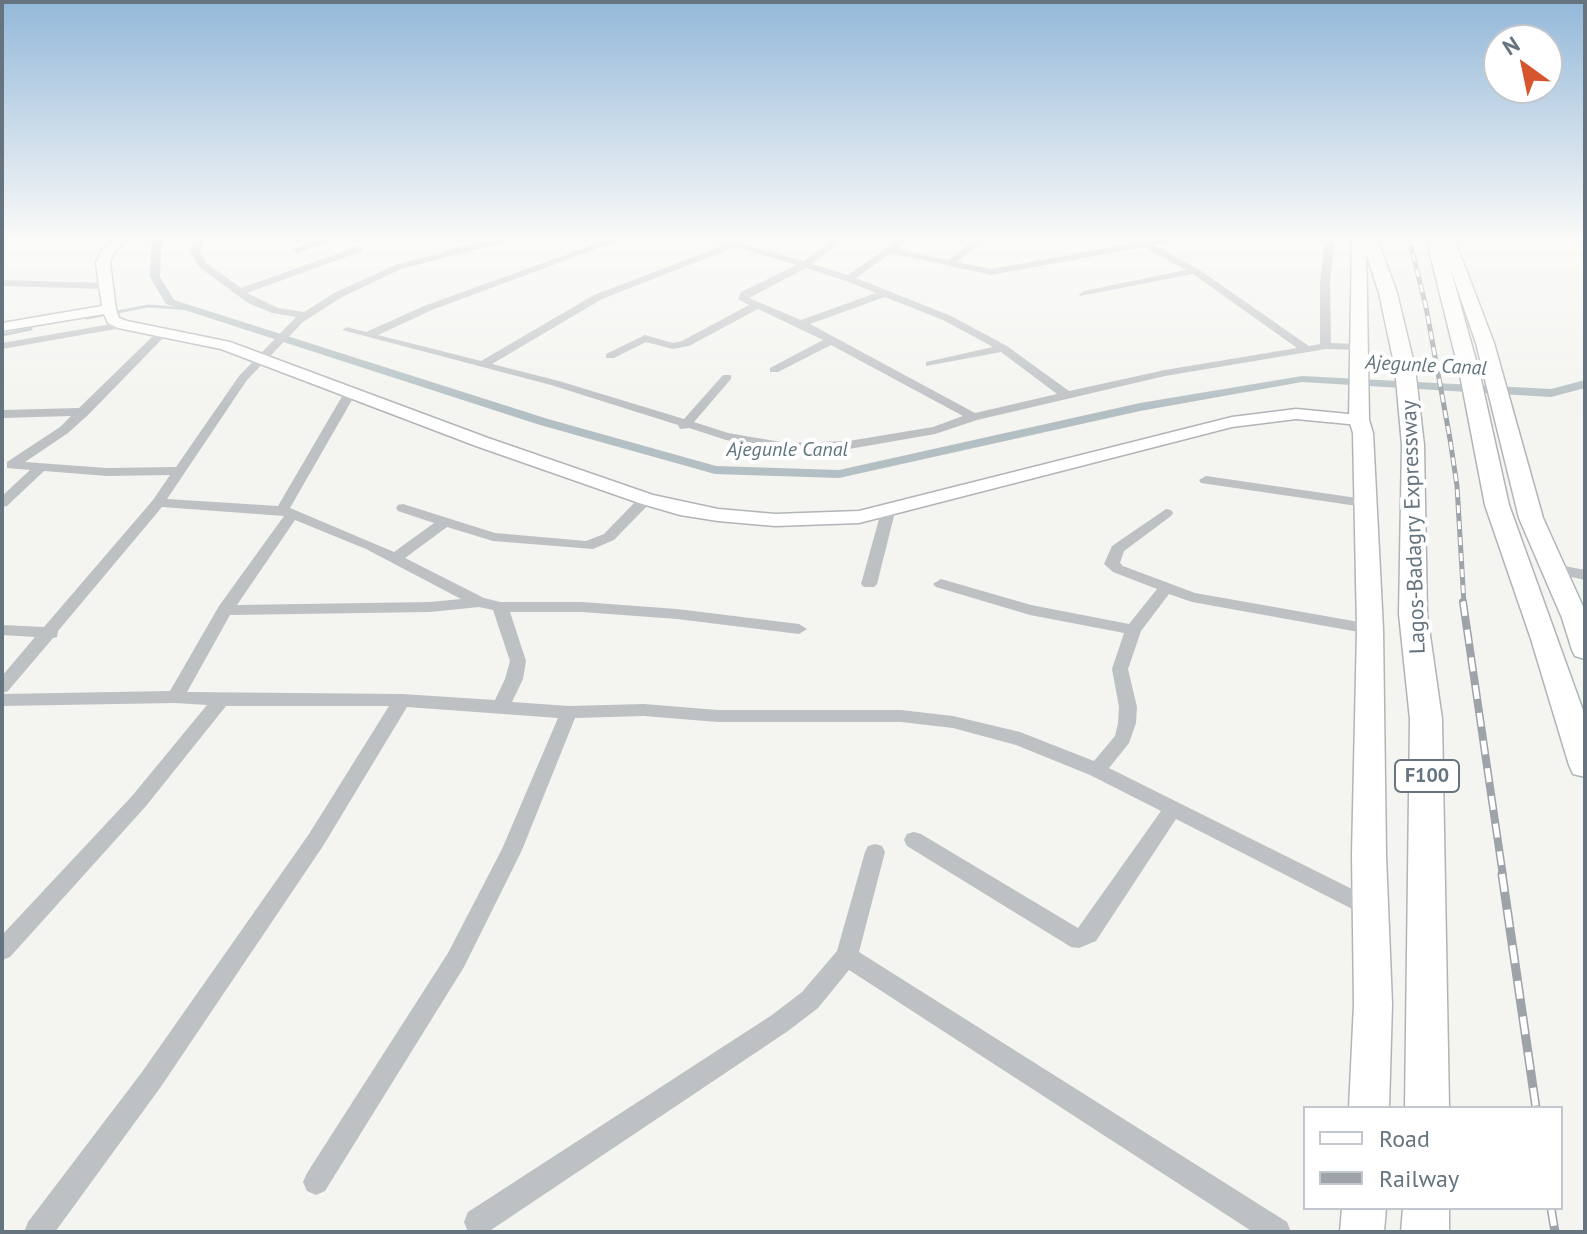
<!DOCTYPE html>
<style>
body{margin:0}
#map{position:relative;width:1587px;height:1234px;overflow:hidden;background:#f4f4f0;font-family:"PT Sans",sans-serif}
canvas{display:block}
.frame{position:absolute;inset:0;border:4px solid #65747f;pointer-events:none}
.legend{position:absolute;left:1303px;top:1106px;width:260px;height:104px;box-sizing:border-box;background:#fff;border:2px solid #c1c7cc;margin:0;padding:10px 14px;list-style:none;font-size:24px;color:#65747f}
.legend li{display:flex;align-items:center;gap:16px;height:40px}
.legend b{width:40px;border:2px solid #c1c7cc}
.north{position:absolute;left:1483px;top:24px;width:80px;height:80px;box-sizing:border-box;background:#fff;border:2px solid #c1c7cc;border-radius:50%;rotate:327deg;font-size:22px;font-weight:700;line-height:32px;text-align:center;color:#65747f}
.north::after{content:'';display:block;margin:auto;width:28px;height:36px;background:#d6552e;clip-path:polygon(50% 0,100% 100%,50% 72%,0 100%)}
</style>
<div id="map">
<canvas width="1587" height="1234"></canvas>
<div class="frame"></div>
<ul class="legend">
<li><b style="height:10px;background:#fff"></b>Road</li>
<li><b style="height:10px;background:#9da3a8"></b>Railway</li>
</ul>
<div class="north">N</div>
</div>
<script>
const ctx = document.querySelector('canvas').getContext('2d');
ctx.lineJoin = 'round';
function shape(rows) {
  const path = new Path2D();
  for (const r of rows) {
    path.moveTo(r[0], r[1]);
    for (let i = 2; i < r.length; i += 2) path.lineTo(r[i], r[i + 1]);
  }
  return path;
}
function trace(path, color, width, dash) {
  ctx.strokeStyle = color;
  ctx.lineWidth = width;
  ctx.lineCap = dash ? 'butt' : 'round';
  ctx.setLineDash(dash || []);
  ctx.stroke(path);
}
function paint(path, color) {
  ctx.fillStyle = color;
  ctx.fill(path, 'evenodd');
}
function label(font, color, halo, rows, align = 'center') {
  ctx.font = font + ' "PT Sans",sans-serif';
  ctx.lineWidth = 8;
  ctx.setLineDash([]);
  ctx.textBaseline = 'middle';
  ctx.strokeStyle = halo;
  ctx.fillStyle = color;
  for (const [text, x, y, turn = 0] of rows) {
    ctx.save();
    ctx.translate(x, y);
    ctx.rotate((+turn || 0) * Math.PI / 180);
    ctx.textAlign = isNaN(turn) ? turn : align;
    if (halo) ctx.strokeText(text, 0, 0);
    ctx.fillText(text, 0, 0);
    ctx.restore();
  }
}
const stream = shape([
 [87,318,148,306,191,309],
 [2,335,31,329]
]);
const canal = shape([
 [157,238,166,238,161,245,160,277,174,300,548,419,716,466,839,470,1140,403,1302,376,1551,389,1585,380,1585,388,1551,397,1302,382,1140,411,839,478,715,474,540,425,166,304,150,277,151,245,157,238]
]);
const street = shape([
 [14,238,5,245,2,246,3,238,14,238],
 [196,238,205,238,200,251,206,263,241,288,356,247,362,247,362,251,247,293,278,308,304,312,334,293,395,265,479,242,520,238,401,269,342,297,303,322,247,380,167,499,278,506,344,393,350,389,356,393,290,508,394,552,434,523,398,511,396,508,398,505,403,504,495,533,586,541,604,534,641,496,646,495,651,496,653,499,651,502,614,540,593,549,493,541,447,527,405,558,484,598,500,602,582,602,677,609,799,624,807,629,799,634,677,619,582,612,510,612,526,661,523,679,512,702,569,706,644,704,718,710,901,710,953,716,1020,732,1094,761,1115,736,1118,723,1119,707,1112,669,1124,633,1030,615,936,587,933,584,941,579,1031,605,1129,624,1157,589,1113,572,1104,564,1112,546,1166,509,1171,510,1173,513,1171,516,1124,551,1120,563,1123,566,1195,593,1376,625,1378,629,1370,634,1192,602,1169,594,1141,631,1128,669,1137,707,1136,723,1129,743,1109,768,1378,902,1381,908,1378,914,1370,917,1362,914,1176,819,1096,941,1079,948,1071,947,907,846,904,840,907,834,914,832,921,834,1078,928,1161,811,1090,775,1016,745,953,728,901,722,718,722,644,716,575,718,522,850,464,967,325,1191,316,1195,307,1191,303,1182,307,1173,448,953,502,849,558,718,407,707,323,846,160,1088,55,1232,24,1232,28,1222,142,1072,309,834,389,706,226,706,146,806,10,957,2,960,2,935,132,796,207,705,175,703,2,706,2,694,170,691,219,606,284,516,162,507,58,631,57,637,53,638,8,691,2,693,2,676,35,637,2,635,2,625,44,627,153,500,170,475,107,476,44,471,7,506,2,507,2,496,30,470,7,468,7,462,60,427,71,416,2,418,2,410,79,408,158,331,166,331,166,335,88,415,68,433,25,462,107,468,176,467,239,376,296,317,272,313,248,303,199,267,190,251,196,238],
 [295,520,366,549,461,599,430,602,237,605,295,520],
 [479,607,493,610,510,661,505,679,495,700,402,694,187,692,230,615,430,612,479,607],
 [327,238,341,238,296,253,291,250,327,238],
 [612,238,625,238,432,310,378,335,481,361,594,295,725,245,702,238,719,238,804,261,835,238,845,238,812,264,848,275,901,238,911,238,897,249,948,260,977,238,987,238,957,262,991,269,1163,238,1183,238,1154,245,1198,269,1309,346,1320,344,1320,283,1325,238,1335,238,1330,283,1331,343,1359,344,1365,347,1359,350,1326,349,1165,376,977,420,935,434,849,449,787,451,726,440,689,428,680,429,678,425,551,385,342,330,347,327,366,332,424,306,612,238],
 [735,247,797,265,741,292,738,299,749,305,682,341,673,343,645,335,606,354,606,358,614,358,646,342,673,349,689,346,758,309,823,340,770,368,770,372,778,372,831,345,963,416,933,427,849,441,787,443,728,433,694,422,731,379,731,375,723,375,684,419,559,381,492,364,602,299,735,247],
 [1144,247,1186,270,1084,291,1079,294,1080,296,1193,274,1297,348,1165,370,1069,391,1007,346,951,316,856,278,891,253,991,275,1144,247],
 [806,268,846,281,876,293,801,320,749,298,806,268],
 [885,297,943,320,993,347,926,362,926,366,1001,352,1057,394,975,413,810,324,885,297],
 [1565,238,1585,238,1585,243,1569,241,1565,238],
 [2,280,105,283,110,286,105,289,2,286,2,280],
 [123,322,128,325,127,327,2,349,2,343,123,322],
 [1206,476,1364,499,1371,503,1364,507,1201,483,1199,480,1206,476],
 [888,508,895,512,877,584,874,587,864,587,861,584,881,512,888,508],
 [1554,564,1585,570,1585,580,1549,572,1546,569,1549,566,1554,564],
 [875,844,882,846,885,852,859,952,1287,1222,1291,1232,1253,1232,849,970,818,1008,788,1031,488,1232,468,1232,464,1222,468,1212,772,1015,802,992,837,951,865,852,868,846,875,844]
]);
const secondary = shape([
 [115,238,128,238,113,254,110,263,116,309,119,318,127,321,230,342,488,438,653,495,718,509,775,514,859,511,1232,417,1296,409,1359,415,1368,420,1359,425,1296,419,1232,427,859,523,775,526,718,521,680,515,639,503,476,446,221,349,118,328,108,323,104,314,2,331,2,323,102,306,96,263,102,250,115,238]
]);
const primary = shape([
 [1352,238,1366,238,1369,420,1373,433,1383,629,1386,855,1392,1004,1389,1108,1349,1108,1354,1004,1352,855,1357,629,1353,433,1349,420,1352,238],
 [1440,238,1454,238,1494,343,1543,518,1585,611,1585,659,1575,656,1572,650,1562,618,1519,518,1476,343,1440,238],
 [1342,1208,1386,1208,1384,1232,1340,1232,1342,1208]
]);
const highway = shape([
 [1361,238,1377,238,1397,293,1415,368,1424,445,1427,614,1442,719,1449,1108,1405,1108,1410,719,1399,614,1402,445,1395,368,1379,293,1361,238],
 [1426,238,1442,238,1480,375,1509,505,1585,716,1585,777,1573,774,1569,765,1531,639,1485,505,1460,375,1426,238],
 [1403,1208,1449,1208,1449,1232,1401,1232,1403,1208]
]);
const railFar2 = shape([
 [1409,238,1426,307,1450,439,1457,486,1464,604]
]);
const railFar1 = shape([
 [1463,602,1503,876]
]);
const rail = shape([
 [1502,874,1536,1108],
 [1551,1208,1555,1232]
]);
const farWaternames = [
 ["Ajegunle Canal",1426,366,3],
 ["Ajegunle Canal",787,450]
];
const shields = [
 [1427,776,64]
];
const shieldNames = [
 ["F100",1427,776]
];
const streetNames = [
 ["Lagos-Badagry Expressway",1414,527,-92]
];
trace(stream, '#b4bfc3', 3);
paint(canal, '#b4bfc3');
trace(secondary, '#b0b5b8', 3);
trace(primary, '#b1b5b8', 3);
trace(highway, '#b0b4b6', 3);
paint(street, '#bdc1c4');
paint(secondary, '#fff');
paint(primary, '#fff');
paint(highway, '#fff');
trace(railFar2, '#9da3a8', 5);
trace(railFar1, '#9da3a8', 8);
trace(rail, '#9da3a8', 9);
trace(railFar2, '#fff', 3, [8]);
trace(railFar1, '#fff', 5, [14]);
trace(rail, '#fff', 6, [18]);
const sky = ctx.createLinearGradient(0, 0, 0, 411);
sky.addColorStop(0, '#93b8d9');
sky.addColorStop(0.58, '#fafaf8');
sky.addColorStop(1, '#fafaf800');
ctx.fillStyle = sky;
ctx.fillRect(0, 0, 1587, 411);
label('italic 20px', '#61757d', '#fff', farWaternames);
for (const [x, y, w] of shields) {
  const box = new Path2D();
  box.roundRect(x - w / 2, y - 16, w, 32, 6);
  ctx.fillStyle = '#fff';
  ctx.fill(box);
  trace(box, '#65747f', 2);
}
label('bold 20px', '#65747f', null, shieldNames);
label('22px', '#65747f', '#fff', streetNames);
</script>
